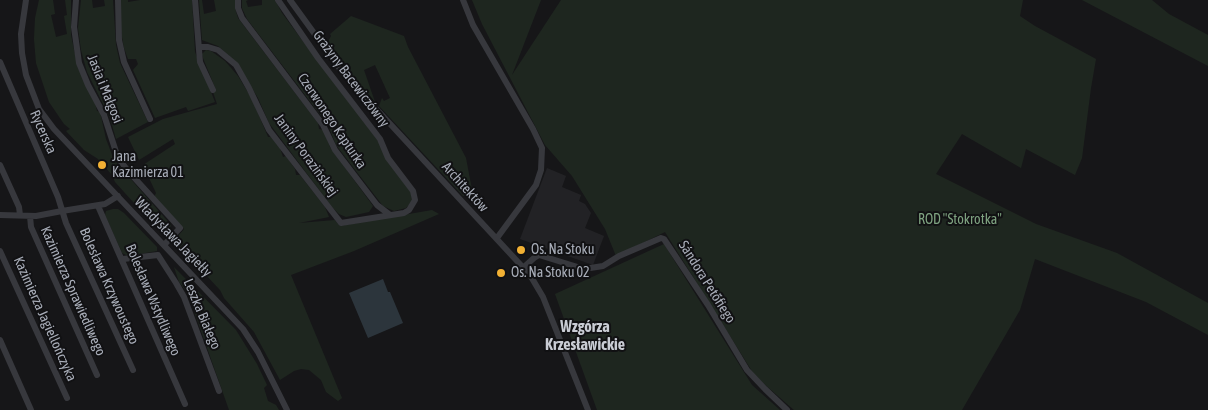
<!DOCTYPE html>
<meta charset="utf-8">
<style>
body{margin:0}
canvas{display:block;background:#161618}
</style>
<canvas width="1208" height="410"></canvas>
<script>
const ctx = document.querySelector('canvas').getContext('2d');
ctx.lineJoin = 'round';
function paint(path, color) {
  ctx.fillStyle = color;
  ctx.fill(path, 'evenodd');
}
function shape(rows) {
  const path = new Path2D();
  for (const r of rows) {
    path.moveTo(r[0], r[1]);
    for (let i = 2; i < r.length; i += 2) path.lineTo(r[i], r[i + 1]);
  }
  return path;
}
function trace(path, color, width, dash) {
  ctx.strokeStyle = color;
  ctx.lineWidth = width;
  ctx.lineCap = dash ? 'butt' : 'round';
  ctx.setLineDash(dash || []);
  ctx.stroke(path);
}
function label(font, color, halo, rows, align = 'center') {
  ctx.font = font + ' "Asap Condensed",sans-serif';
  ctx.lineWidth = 4;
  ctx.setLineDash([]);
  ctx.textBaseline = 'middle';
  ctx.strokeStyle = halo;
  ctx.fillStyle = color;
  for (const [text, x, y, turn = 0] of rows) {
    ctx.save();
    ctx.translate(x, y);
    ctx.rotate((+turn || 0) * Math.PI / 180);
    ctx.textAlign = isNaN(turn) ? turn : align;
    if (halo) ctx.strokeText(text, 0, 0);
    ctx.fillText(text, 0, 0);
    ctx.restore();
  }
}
const built = shape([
 [547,168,566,176,562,187,581,195,579,201,585,204,591,213,585,228,604,236,593,265,520,239]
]);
const green = shape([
 [39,0,53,0,55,14,51,15,56,37,67,34,64,16,67,15,65,0,71,0,71,35,78,68,95,102,97,111,100,112,106,139,114,160,171,225,168,233,162,234,115,182,112,175,98,159,84,150,66,131,70,129,64,124,49,102,36,63,34,39,35,18],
 [81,0,92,0,93,8,105,6,104,0,113,0,116,45,120,63,148,122,116,139,110,118,87,72,81,50,78,28],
 [121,0,128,0,128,2,140,0,192,0,195,52,215,102,188,111,186,107,155,118,133,70,138,64,136,59,128,59,124,48,121,32],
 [199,0,202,0,204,14,216,11,214,0,235,0,235,8,238,18,318,123,319,129,324,130,330,147,373,206,369,212,346,217,339,214,332,207,269,123,258,98,236,62,218,46,202,40],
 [242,0,248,0,246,1,248,7,262,5,262,0,275,0,282,13,305,44,379,142,387,161,411,192,412,201,409,205,406,208,394,211,383,206,336,145,328,125,247,19,242,8],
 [472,0,541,0,512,75,561,0,1023,0,1020,16,1035,26,1096,59,1091,88,1082,158,1075,175,1026,149,1021,168,962,134,936,174,1036,224,1117,253,1208,303,1208,335,1146,302,1035,259,1020,310,962,410,794,410,755,376,665,232,616,256,605,229,572,176,545,145,482,24],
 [1082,0,1152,0,1169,14,1208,35,1208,66],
 [351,16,404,36,408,47,466,158,473,195,463,196,379,106,382,98,384,101,390,98,375,65,364,70,375,102,335,56,328,42,331,36,330,34],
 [206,50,211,51,225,61,238,76,252,99,268,137,271,137,280,148,283,157,286,156,295,169,296,175,300,175,325,207,329,217,299,223,335,220,340,226,432,210,439,214,354,251,291,275,342,398,338,401,326,392,321,380,309,370,301,369,294,371,280,380,254,332,224,298,220,290,174,241,184,229,154,197,156,193,143,165,175,144,173,139,139,160,128,137,163,119,217,104,213,92,216,90,203,58,202,54],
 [113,209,118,209,124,213,157,247,157,251,128,256,122,253,105,215,106,211],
 [664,244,752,385,780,410,597,410,555,294],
 [174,267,236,330,257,364,267,385,264,388,268,401,276,405,279,410,229,410,188,294,179,282]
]);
const water = shape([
 [383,279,388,292,390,292,403,323,368,338,349,293]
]);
const minor = shape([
 [26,0,21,34,22,53,26,75,39,109,54,129,243,329,258,352,287,410],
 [76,0,74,27,79,63,88,85,104,115,118,158,129,172,180,228,164,245],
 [118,0,119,40,124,62,150,119],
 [195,0,200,62,213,90],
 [238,0,238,8,242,18,323,125,335,150,377,205,390,215],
 [290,0,343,73,530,275,543,297,588,410],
 [463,0,473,25,533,129,542,148,541,170,536,185,497,238],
 [200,47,208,47,218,50,236,65,249,88,269,130,341,223,404,213,409,210,415,200,413,191,388,158,380,139,318,58,278,0],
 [0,62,58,197,66,223,133,370],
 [0,165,19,207,20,215],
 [98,206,185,404],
 [0,215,36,216,62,211,105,204,118,196],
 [30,216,31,227,97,375],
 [0,251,67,398],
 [123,259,158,255,176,283,184,297,219,391],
 [524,267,534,258,539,255,584,269,603,266,619,256,661,238,664,239,708,305,747,370,765,389,787,410],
 [0,340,31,410]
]);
const markers = [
 [102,165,5,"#f2b134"],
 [521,250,5,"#f2b134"],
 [501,273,5,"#f2b134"]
];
const streetNames = [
 ["Grażyny Bacewiczówny",351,79,53],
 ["Jasia i Małgosi",105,89,68],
 ["Czerwonego Kapturka",332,121,56],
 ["Rycerska",43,132,66],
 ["Janiny Porazińskiej",306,155,54],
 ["Architektów",465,187,48],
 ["Władysława Jagiełły",173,237,46],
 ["Sándora Petőfiego",707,282,58],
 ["Bolesława Krzywoustego",109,286,66],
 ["Kazimierza Sprawiedliwego",73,291,66],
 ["Bolesława Wstydliwego",153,300,67],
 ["Leszka Białego",202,314,67],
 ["Kazimierza Jagiellończyka",45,319,66]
];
const poiNames = [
 ["Jana",112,157],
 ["Kazimierza 01",112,173],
 ["Os. Na Stoku",531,250],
 ["Os. Na Stoku 02",511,273]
];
const parkNames = [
 ["ROD \"Stokrotka\"",960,220]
];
const quarterNames = [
 ["Wzgórza",585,327],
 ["Krzesławickie",585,345]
];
paint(built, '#222225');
paint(green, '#1e261f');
paint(water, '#2c353c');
trace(minor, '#37383d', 6);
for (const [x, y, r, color] of markers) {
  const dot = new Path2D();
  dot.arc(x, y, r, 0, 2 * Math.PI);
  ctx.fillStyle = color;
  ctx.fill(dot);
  trace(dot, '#111113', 2);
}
label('14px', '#a8adb8', '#111113', streetNames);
label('14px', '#a8adb8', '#111113', poiNames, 'left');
label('14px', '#7fa381', '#111113', parkNames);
label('bold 16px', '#c9ccd4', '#111113', quarterNames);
</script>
